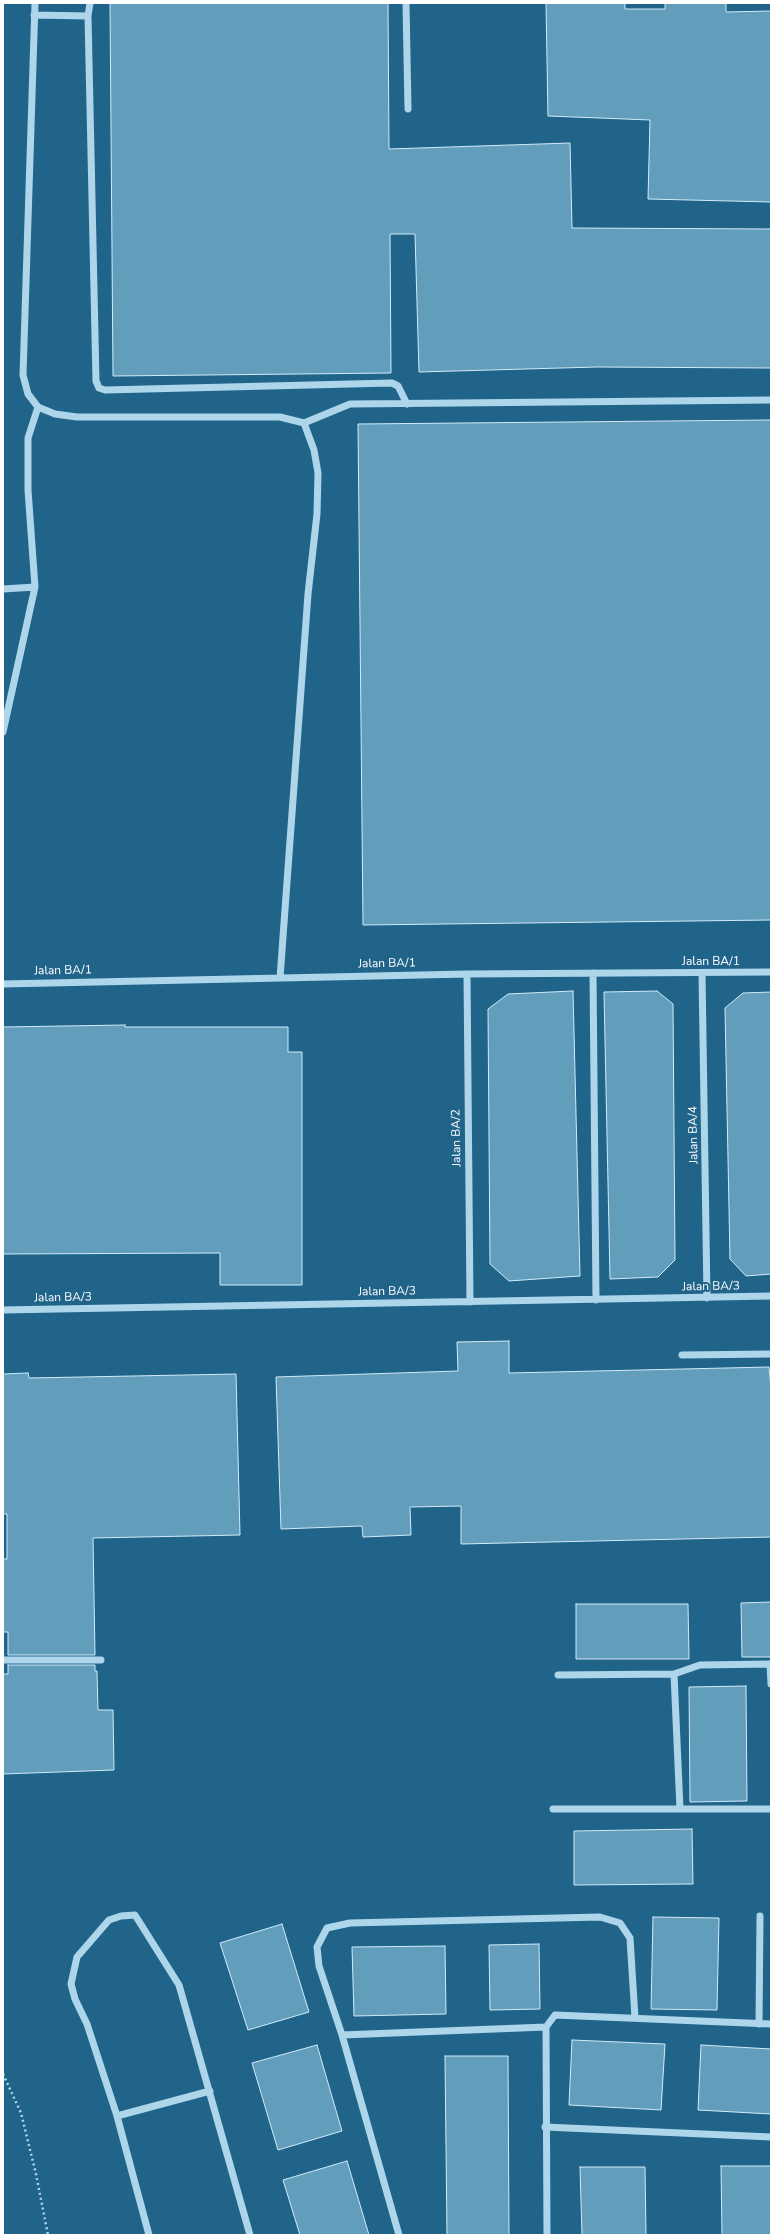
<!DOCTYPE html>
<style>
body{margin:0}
#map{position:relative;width:774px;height:2238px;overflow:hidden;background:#21648a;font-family:"Nunito Sans",sans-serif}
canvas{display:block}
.frame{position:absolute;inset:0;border:4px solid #fff;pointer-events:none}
</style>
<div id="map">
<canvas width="774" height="2238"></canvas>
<div class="frame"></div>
</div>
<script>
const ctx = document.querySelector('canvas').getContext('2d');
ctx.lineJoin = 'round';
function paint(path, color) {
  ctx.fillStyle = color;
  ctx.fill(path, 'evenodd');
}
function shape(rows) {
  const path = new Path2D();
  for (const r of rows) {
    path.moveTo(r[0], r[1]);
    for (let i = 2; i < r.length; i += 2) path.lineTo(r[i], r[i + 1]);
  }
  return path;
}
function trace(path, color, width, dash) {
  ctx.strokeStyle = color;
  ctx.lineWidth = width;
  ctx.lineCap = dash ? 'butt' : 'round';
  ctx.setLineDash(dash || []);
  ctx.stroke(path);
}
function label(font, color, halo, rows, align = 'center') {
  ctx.font = font + ' "Nunito Sans",sans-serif';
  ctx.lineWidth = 4;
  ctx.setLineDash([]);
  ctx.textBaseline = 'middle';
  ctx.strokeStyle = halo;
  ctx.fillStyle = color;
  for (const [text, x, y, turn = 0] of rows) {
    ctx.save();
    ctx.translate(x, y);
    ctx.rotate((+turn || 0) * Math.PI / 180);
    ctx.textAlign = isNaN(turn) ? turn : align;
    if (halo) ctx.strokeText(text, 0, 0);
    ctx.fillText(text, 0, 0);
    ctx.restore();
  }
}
const building = shape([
 [110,3,388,3,389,149,570,143,572,228,771,229,771,368,597,367,419,372,415,234,390,234,391,373,113,376,110,3],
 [546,3,625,3,625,9,665,9,665,3,726,3,726,12,771,11,771,202,648,199,650,120,548,116,546,3],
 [771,420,771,920,363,925,358,424,771,420],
 [573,991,580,1276,509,1281,490,1264,488,1009,508,994,573,991],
 [657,991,673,1004,675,1260,658,1277,610,1279,604,992,657,991],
 [771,992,771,1274,746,1276,730,1259,725,1008,743,993,771,992],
 [125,1025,125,1027,288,1027,288,1052,302,1052,302,1285,220,1285,220,1253,3,1254,3,1027,125,1025],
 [509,1341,509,1373,769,1367,771,1390,771,1537,461,1544,461,1506,410,1507,411,1535,363,1537,362,1526,281,1529,276,1377,458,1371,457,1342,509,1341],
 [28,1373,29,1378,236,1374,240,1535,93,1538,95,1655,8,1655,8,1632,3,1632,3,1559,7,1559,7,1514,3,1514,3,1374,28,1373],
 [771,1602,771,1657,742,1657,741,1603,771,1602],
 [576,1604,688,1604,689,1659,576,1659,576,1604],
 [8,1665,95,1665,95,1671,97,1671,98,1710,113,1710,114,1770,3,1774,3,1674,8,1674,8,1665],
 [746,1686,747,1801,690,1802,689,1687,746,1686],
 [692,1829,693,1884,574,1885,574,1831,692,1829],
 [653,1917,719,1918,717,2010,651,2009,653,1917],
 [282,1924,309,2012,248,2030,220,1943,282,1924],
 [539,1944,540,2009,490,2010,489,1945,539,1944],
 [445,1946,446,2014,354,2016,352,1947,445,1946],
 [572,2040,665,2044,661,2110,569,2105,572,2040],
 [317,2045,342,2131,278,2150,252,2063,317,2045],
 [701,2045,771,2049,771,2114,698,2110,701,2045],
 [445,2056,508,2056,509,2235,447,2235,445,2056],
 [347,2161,369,2235,300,2235,283,2180,347,2161],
 [721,2166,771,2166,771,2235,722,2235,721,2166],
 [580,2167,645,2167,646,2235,582,2235,580,2167]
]);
const path = shape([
 [3,2074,21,2113,36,2174,48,2235]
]);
const minor = shape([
 [35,3,23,375,28,394,38,407,55,414,77,417,280,417,304,423,314,450,318,473,317,514,308,594,280,978],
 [406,3,408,109],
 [34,15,88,16,96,381,99,388,105,390,392,383,398,386,407,404],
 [88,16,90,3],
 [304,423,350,404,771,400],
 [3,589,35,587],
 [3,732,35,587,28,490,28,438,38,407],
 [593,973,596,1300],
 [702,973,707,1298],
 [467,974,470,1302],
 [3,984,467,974,771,972],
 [3,1310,771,1296],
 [682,1355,771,1354],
 [3,1660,101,1660],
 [770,1664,771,1684],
 [558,1675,674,1674],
 [553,1809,771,1809],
 [680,1809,674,1674,700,1665,771,1664],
 [759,2024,760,1916],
 [342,2035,546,2027],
 [117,2116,210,2091],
 [545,2127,771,2137],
 [149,2235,117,2116,87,2024,75,1999,71,1984,77,1957,109,1920,121,1916,135,1915,179,1985,250,2235],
 [399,2235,342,2035,319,1966,317,1947,327,1928,350,1923,600,1917,620,1923,630,1938,635,2018],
 [547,2235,546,2027,555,2015,771,2024]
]);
const streetNames = [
 ["Jalan BA/1",711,962],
 ["Jalan BA/1",387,964,-1],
 ["Jalan BA/1",63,971,-1],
 ["Jalan BA/4",694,1135,-91],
 ["Jalan BA/2",457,1138,-91],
 ["Jalan BA/3",711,1287,-1],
 ["Jalan BA/3",387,1292,-1],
 ["Jalan BA/3",63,1298,-1]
];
paint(building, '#629dbc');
trace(building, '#d2ebf8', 1);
trace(path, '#aed6eb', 2.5, [2, 3]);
trace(minor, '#aed6eb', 7);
label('12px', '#fff', '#21648a', streetNames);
</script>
